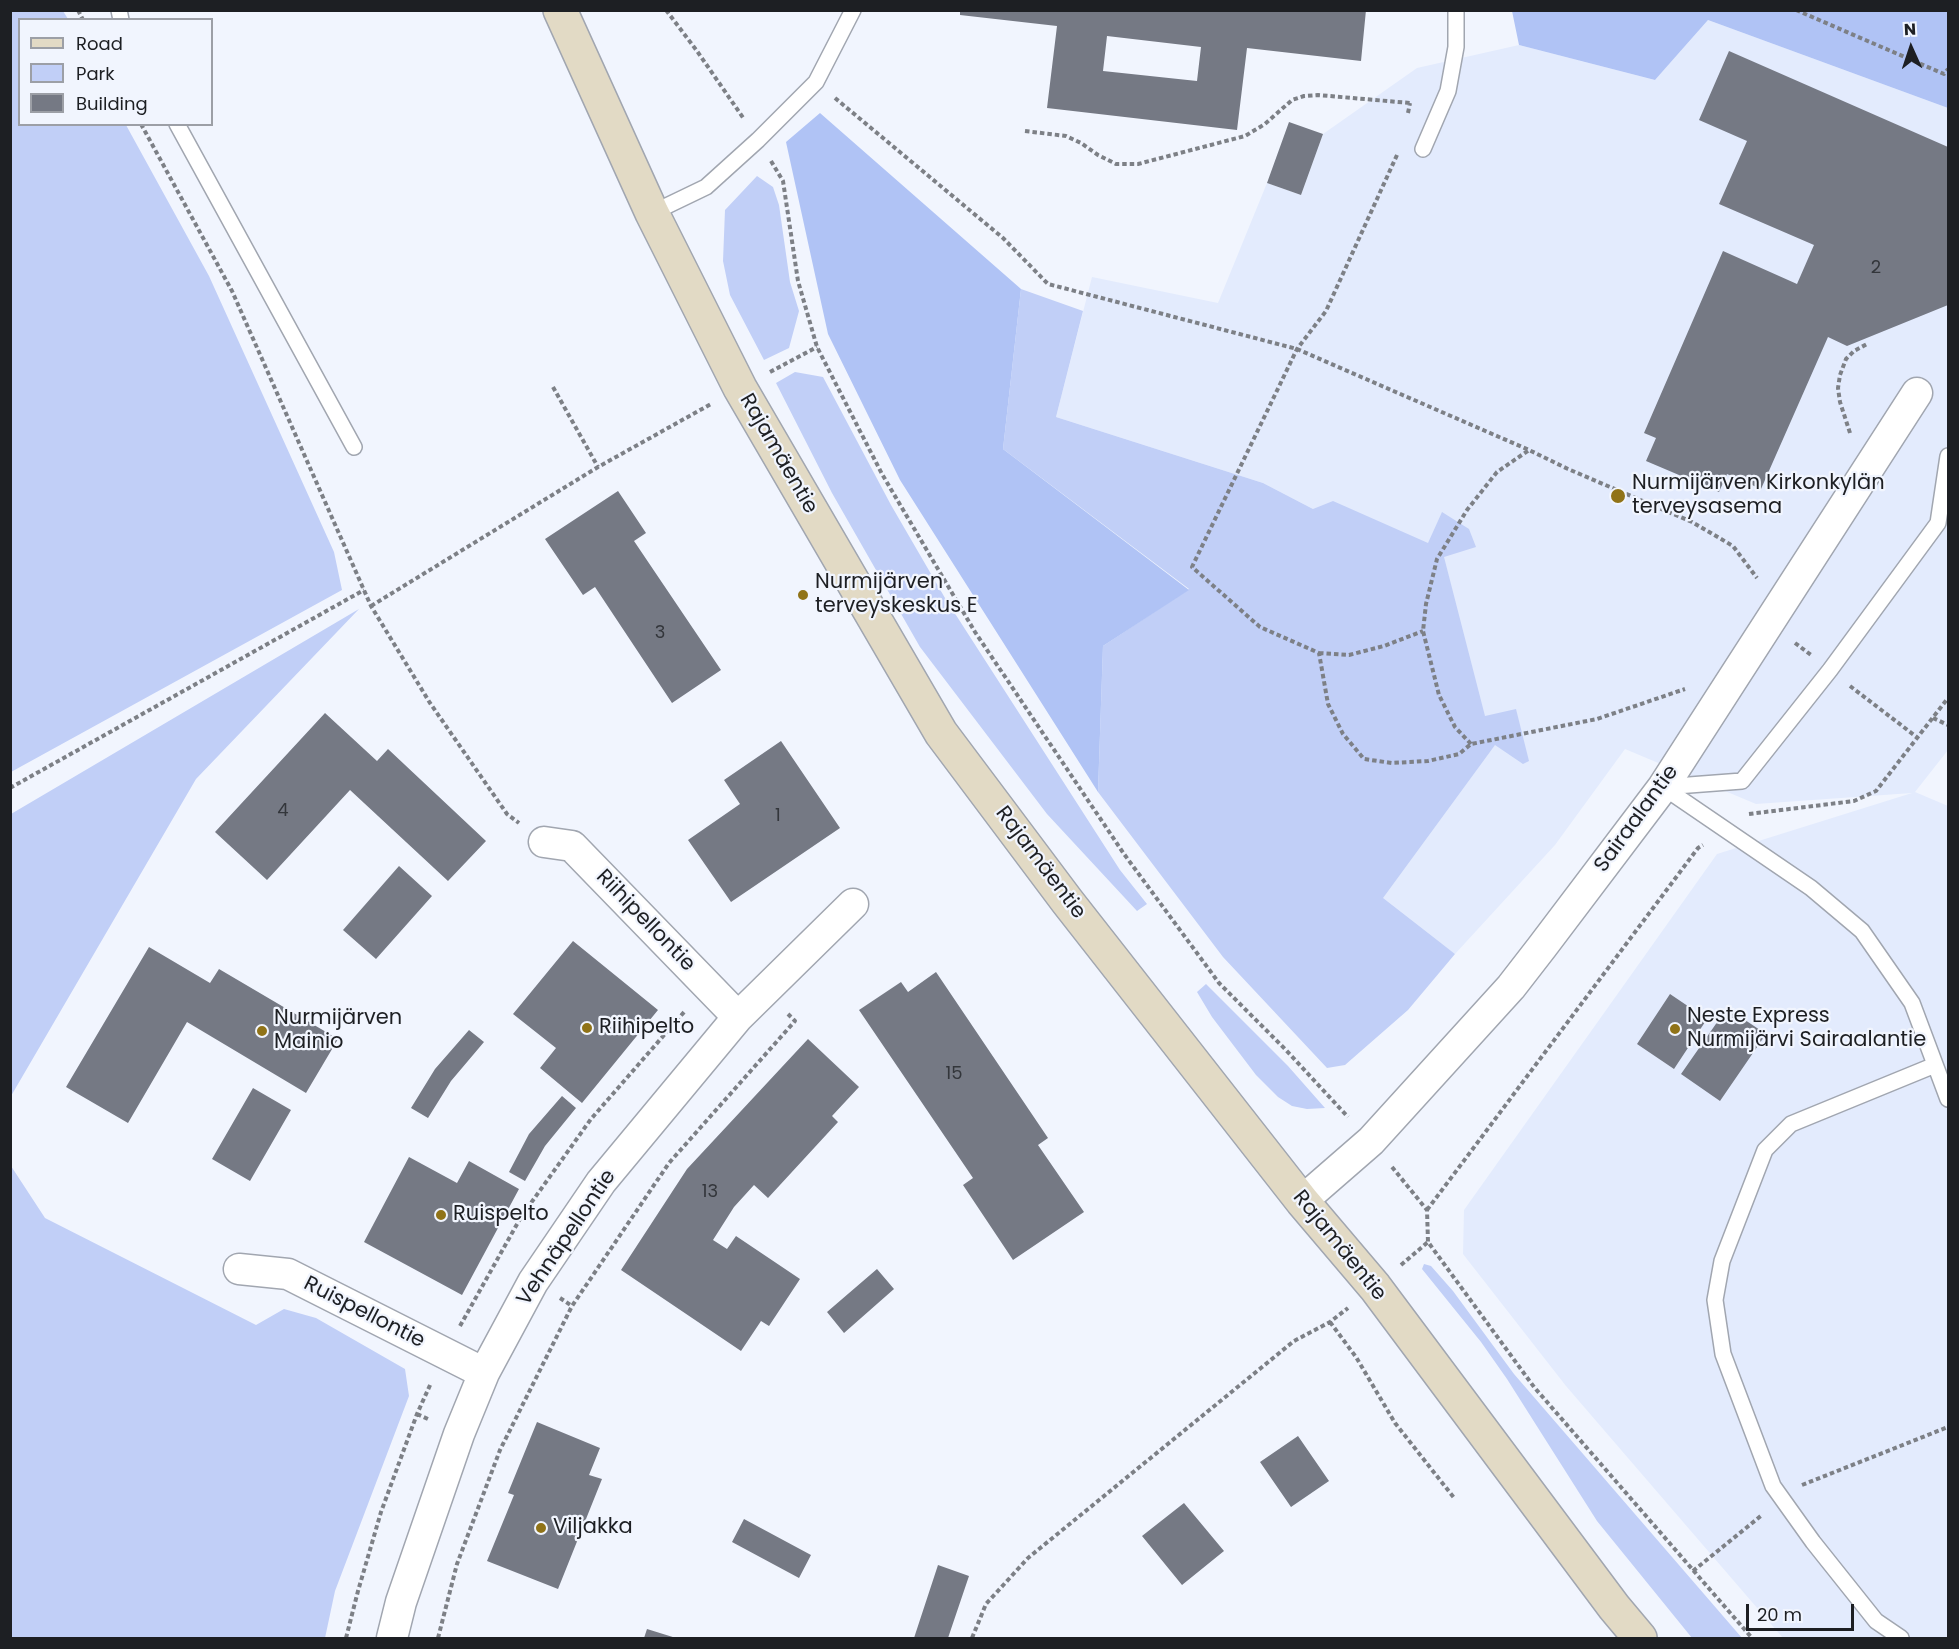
<!DOCTYPE html>
<meta charset="utf-8">
<style>
body{margin:0}
#map{position:relative;width:1959px;height:1649px;overflow:hidden;background:#f1f5fe;font-family:Poppins,sans-serif}
canvas{display:block}
.frame{position:absolute;inset:0;border:12px solid #1d1f23;pointer-events:none}
.legend{position:absolute;left:18px;top:18px;width:195px;height:108px;box-sizing:border-box;background:#f1f5fe;border:2px solid #9c9fa6;margin:0;padding:8px 10px;list-style:none;font-size:18px;color:#1d1f23}
.legend li{display:flex;align-items:center;gap:12px;height:30px}
.legend b{width:30px;border:2px solid #9c9fa6}
.north{position:absolute;left:1881px;top:18px;width:60px;height:60px;-webkit-text-stroke:4px #f1f5fe;paint-order:stroke;rotate:357deg;font-size:16px;font-weight:700;line-height:24px;text-align:center;color:#1d1f23}
.north::after{content:'';display:block;margin:auto;width:21px;height:27px;background:#1d1f23;clip-path:polygon(50% 0,100% 100%,50% 72%,0 100%)}
.scale{position:absolute;left:1746px;top:1604px;width:108px;height:27px;box-sizing:border-box;border:3px solid #1d1f23;border-top:0;padding-left:8px;font-size:18px;line-height:21px;white-space:nowrap;color:#1d1f23;-webkit-text-stroke:4px #f1f5fe;paint-order:stroke}
</style>
<div id="map">
<canvas width="1959" height="1649"></canvas>
<div class="frame"></div>
<ul class="legend">
<li><b style="height:8px;background:#e2dac5"></b>Road</li>
<li><b style="height:16px;background:#c1cff7"></b>Park</li>
<li><b style="height:16px;background:#757984"></b>Building</li>
</ul>
<div class="north">N</div>
<div class="scale">20 m</div>
</div>
<script>
const ctx = document.querySelector('canvas').getContext('2d');
ctx.lineJoin = 'round';
function paint(path, color) {
  ctx.fillStyle = color;
  ctx.fill(path, 'evenodd');
}
function shape(rows) {
  const path = new Path2D();
  for (const r of rows) {
    path.moveTo(r[0], r[1]);
    for (let i = 2; i < r.length; i += 2) path.lineTo(r[i], r[i + 1]);
  }
  return path;
}
function trace(path, color, width, dash) {
  ctx.strokeStyle = color;
  ctx.lineWidth = width;
  ctx.lineCap = dash ? 'butt' : 'round';
  ctx.setLineDash(dash || []);
  ctx.stroke(path);
}
function label(font, color, halo, rows, align = 'center') {
  ctx.font = font + ' Poppins,sans-serif';
  ctx.lineWidth = 4.5;
  ctx.setLineDash([]);
  ctx.textBaseline = 'middle';
  ctx.strokeStyle = halo;
  ctx.fillStyle = color;
  for (const [text, x, y, turn = 0] of rows) {
    ctx.save();
    ctx.translate(x, y);
    ctx.rotate((+turn || 0) * Math.PI / 180);
    ctx.textAlign = isNaN(turn) ? turn : align;
    if (halo) ctx.strokeText(text, 0, 0);
    ctx.fillText(text, 0, 0);
    ctx.restore();
  }
}
const built = shape([
 [1708,20,1948,108,1948,750,1915,792,1948,806,1948,1638,1783,1638,1566,1386,1463,1254,1464,1210,1717,854,1912,793,1756,804,1625,749,1555,845,1455,954,1375,897,1313,509,1263,483,1056,417,1092,277,1218,303,1267,183,1301,195,1323,134,1417,68,1519,45,1655,80]
]);
const green = shape([
 [11,10,63,11,68,19,20,20,20,124,126,125,209,276,334,552,342,590,11,772],
 [757,176,773,187,779,205,790,282,799,311,789,348,764,360,730,295,723,261,725,210],
 [1021,289,1083,311,1056,417,1263,483,1313,509,1333,501,1428,543,1442,512,1469,529,1476,547,1444,557,1485,716,1516,709,1529,761,1523,764,1495,745,1383,898,1455,954,1408,1010,1345,1065,1327,1068,1223,957,1098,792,1103,646,1189,589,1003,449],
 [795,372,823,377,891,505,945,598,1120,870,1147,904,1137,911,1047,814,920,647,832,493,776,383],
 [359,609,196,779,11,1096,11,814],
 [1206,984,1288,1066,1325,1108,1307,1109,1292,1106,1278,1097,1256,1075,1212,1017,1197,992],
 [11,1166,45,1218,256,1325,284,1309,316,1318,405,1369,409,1396,335,1591,325,1638,11,1638],
 [1424,1264,1431,1266,1453,1291,1514,1374,1742,1638,1692,1638,1597,1521,1507,1379,1481,1342,1422,1269]
]);
const forest = shape([
 [1512,11,1948,11,1948,108,1708,20,1655,80,1519,45],
 [820,113,1021,289,1003,449,1189,590,1103,646,1098,792,900,480,828,334,786,142]
]);
const building = shape([
 [960,10,1366,10,1361,61,1247,48,1237,130,1047,108,1057,26,960,15],
 [1107,36,1201,47,1197,81,1103,71],
 [1729,51,1948,147,1948,305,1847,346,1828,337,1761,489,1727,474,1719,492,1646,461,1656,438,1644,433,1723,251,1797,284,1814,245,1719,204,1747,141,1699,120],
 [1289,122,1323,134,1301,195,1267,183],
 [618,491,646,533,634,541,721,670,672,703,595,587,583,595,545,539],
 [325,713,377,761,388,749,486,841,448,881,350,790,267,880,215,832],
 [781,741,840,828,731,902,688,840,740,804,724,780],
 [399,866,432,896,376,959,343,930],
 [573,941,658,1010,582,1103,540,1068,556,1048,513,1014],
 [149,947,210,983,219,969,338,1039,306,1093,187,1022,128,1123,66,1087],
 [936,972,1048,1138,1038,1145,1084,1212,1013,1260,963,1185,973,1178,859,1010,901,982,908,992],
 [1670,994,1707,1019,1674,1069,1637,1044],
 [1727,1008,1766,1034,1720,1101,1681,1074],
 [469,1030,484,1042,451,1081,428,1118,411,1108,435,1069],
 [808,1039,859,1087,832,1116,838,1122,768,1198,754,1185,734,1207,713,1240,727,1249,736,1236,800,1279,769,1326,761,1321,741,1351,621,1270,687,1169],
 [253,1088,291,1110,250,1181,212,1159],
 [562,1096,576,1108,545,1146,525,1181,509,1172,529,1134],
 [409,1157,457,1183,469,1161,519,1189,462,1295,364,1242],
 [877,1269,894,1289,844,1333,827,1312],
 [537,1422,600,1448,589,1475,602,1479,558,1589,487,1561,514,1495,508,1493],
 [1298,1436,1329,1481,1291,1507,1260,1462],
 [1184,1503,1224,1551,1182,1585,1142,1536],
 [744,1519,811,1555,799,1578,732,1542],
 [938,1565,969,1576,948,1638,914,1638],
 [647,1629,676,1638,644,1638]
]);
const path = shape([
 [78,10,83,20],
 [666,10,697,51,744,119],
 [1796,10,1944,74,1948,69],
 [835,98,1003,238,1048,284,1297,349,1529,450,1568,469,1692,522,1733,546,1757,578],
 [1408,113,1410,103],
 [141,124,232,291,371,606,430,703,507,814,519,823],
 [1025,131,1066,136,1081,143,1098,155,1116,164,1138,164,1245,136,1265,124,1292,100,1304,96,1318,95,1410,103],
 [1397,155,1326,311,1297,349,1192,567,1260,627,1319,653,1328,704,1343,734,1364,759,1392,763,1428,761,1459,754,1471,744,1597,719,1685,689],
 [771,161,783,181,798,281,817,347,882,474,975,632,1124,854,1219,983,1286,1050,1348,1117],
 [770,372,817,347],
 [553,387,598,467],
 [1850,433,1840,402,1838,388,1840,375,1846,359,1854,351,1867,344],
 [371,606,598,467,711,404],
 [1795,643,1811,655],
 [1319,653,1349,655,1384,646,1423,631],
 [1850,686,1918,738],
 [1933,718,1948,725],
 [1471,744,1455,727,1439,695,1423,631,1426,604,1437,559,1467,510,1497,472,1529,450],
 [10,788,364,590],
 [1749,814,1854,801,1876,791,1948,698],
 [1392,1167,1427,1210,1428,1242,1534,1387,1752,1638],
 [1427,1210,1698,848,1703,845],
 [1401,1265,1428,1242],
 [560,1298,572,1306],
 [1330,1322,1356,1357,1395,1423,1455,1499],
 [460,1326,521,1217,591,1119,685,1011],
 [417,1414,430,1420],
 [1802,1485,1948,1427],
 [1693,1571,1762,1515],
 [346,1638,358,1591,381,1512,417,1414,431,1383],
 [438,1638,457,1564,500,1450,572,1306,669,1163,795,1021,788,1014],
 [972,1638,986,1604,1028,1558,1294,1341,1330,1322,1348,1308]
]);
const service = shape([
 [119,10,121,20],
 [177,124,354,447],
 [1423,149,1448,91,1456,47,1456,10],
 [652,213,706,187,758,140,816,82,853,10],
 [1663,787,1742,781,1830,670,1938,523,1948,456],
 [1663,787,1811,888,1862,931,1912,1003,1948,1099],
 [1901,1638,1876,1621,1813,1542,1773,1486,1723,1354,1715,1300,1722,1261,1765,1150,1791,1124,1935,1065]
]);
const minor = shape([
 [544,842,572,846,738,1017],
 [1302,1201,1371,1141,1511,987,1542,947,1663,787,1917,393],
 [239,1269,288,1274,484,1373],
 [392,1638,401,1602,459,1434,484,1373,533,1282,601,1182,738,1017,853,904]
]);
const secondary = shape([
 [560,10,652,213,740,388,941,733,1067,901,1302,1201,1375,1287,1614,1607,1640,1638]
]);
const markers = [
 [1618,496,8,"#907318"],
 [803,595,6,"#907318"],
 [587,1028,6,"#907318"],
 [1675,1029,6,"#907318"],
 [262,1031,6,"#907318"],
 [441,1215,6,"#907318"],
 [541,1528,6,"#907318"]
];
const numberNames = [
 ["2",1876,268],
 ["3",660,633],
 ["4",283,811],
 ["1",778,816],
 ["15",954,1074],
 ["13",710,1192]
];
const streetNames = [
 ["Rajamäentie",778,454,60],
 ["Sairaalantie",1637,819,-54],
 ["Rajamäentie",1040,863,53],
 ["Riihipellontie",645,921,46],
 ["Vehnäpellontie",567,1238,-56],
 ["Rajamäentie",1339,1246,51],
 ["Ruispellontie",364,1313,27]
];
const poiNames = [
 ["Nurmijärven Kirkonkylän",1632,484],
 ["terveysasema",1632,508],
 ["Nurmijärven",815,583],
 ["terveyskeskus E",815,607],
 ["Neste Express",1687,1017],
 ["Nurmijärvi Sairaalantie",1687,1041],
 ["Nurmijärven",274,1019],
 ["Mainio",274,1043],
 ["Riihipelto",599,1028],
 ["Ruispelto",453,1215],
 ["Viljakka",553,1528]
];
paint(built, '#e3ebfd');
paint(green, '#c1cff7');
paint(forest, '#b0c3f5');
paint(building, '#757984');
trace(service, '#a1a6b0', 18);
trace(minor, '#a1a6b0', 33);
trace(secondary, '#a1a6b0', 36);
trace(path, '#7d8086', 4, [4.5, 3]);
trace(service, '#fff', 15);
trace(minor, '#fff', 30);
trace(secondary, '#e2dac5', 33);
for (const [x, y, r, color] of markers) {
  const dot = new Path2D();
  dot.arc(x, y, r, 0, 2 * Math.PI);
  ctx.fillStyle = color;
  ctx.fill(dot);
  trace(dot, '#f1f5fe', 2);
}
label('18px', '#33363b', null, numberNames);
label('21px', '#1d1f23', '#f1f5fe', streetNames);
label('21px', '#1d1f23', '#f1f5fe', poiNames, 'left');
</script>
